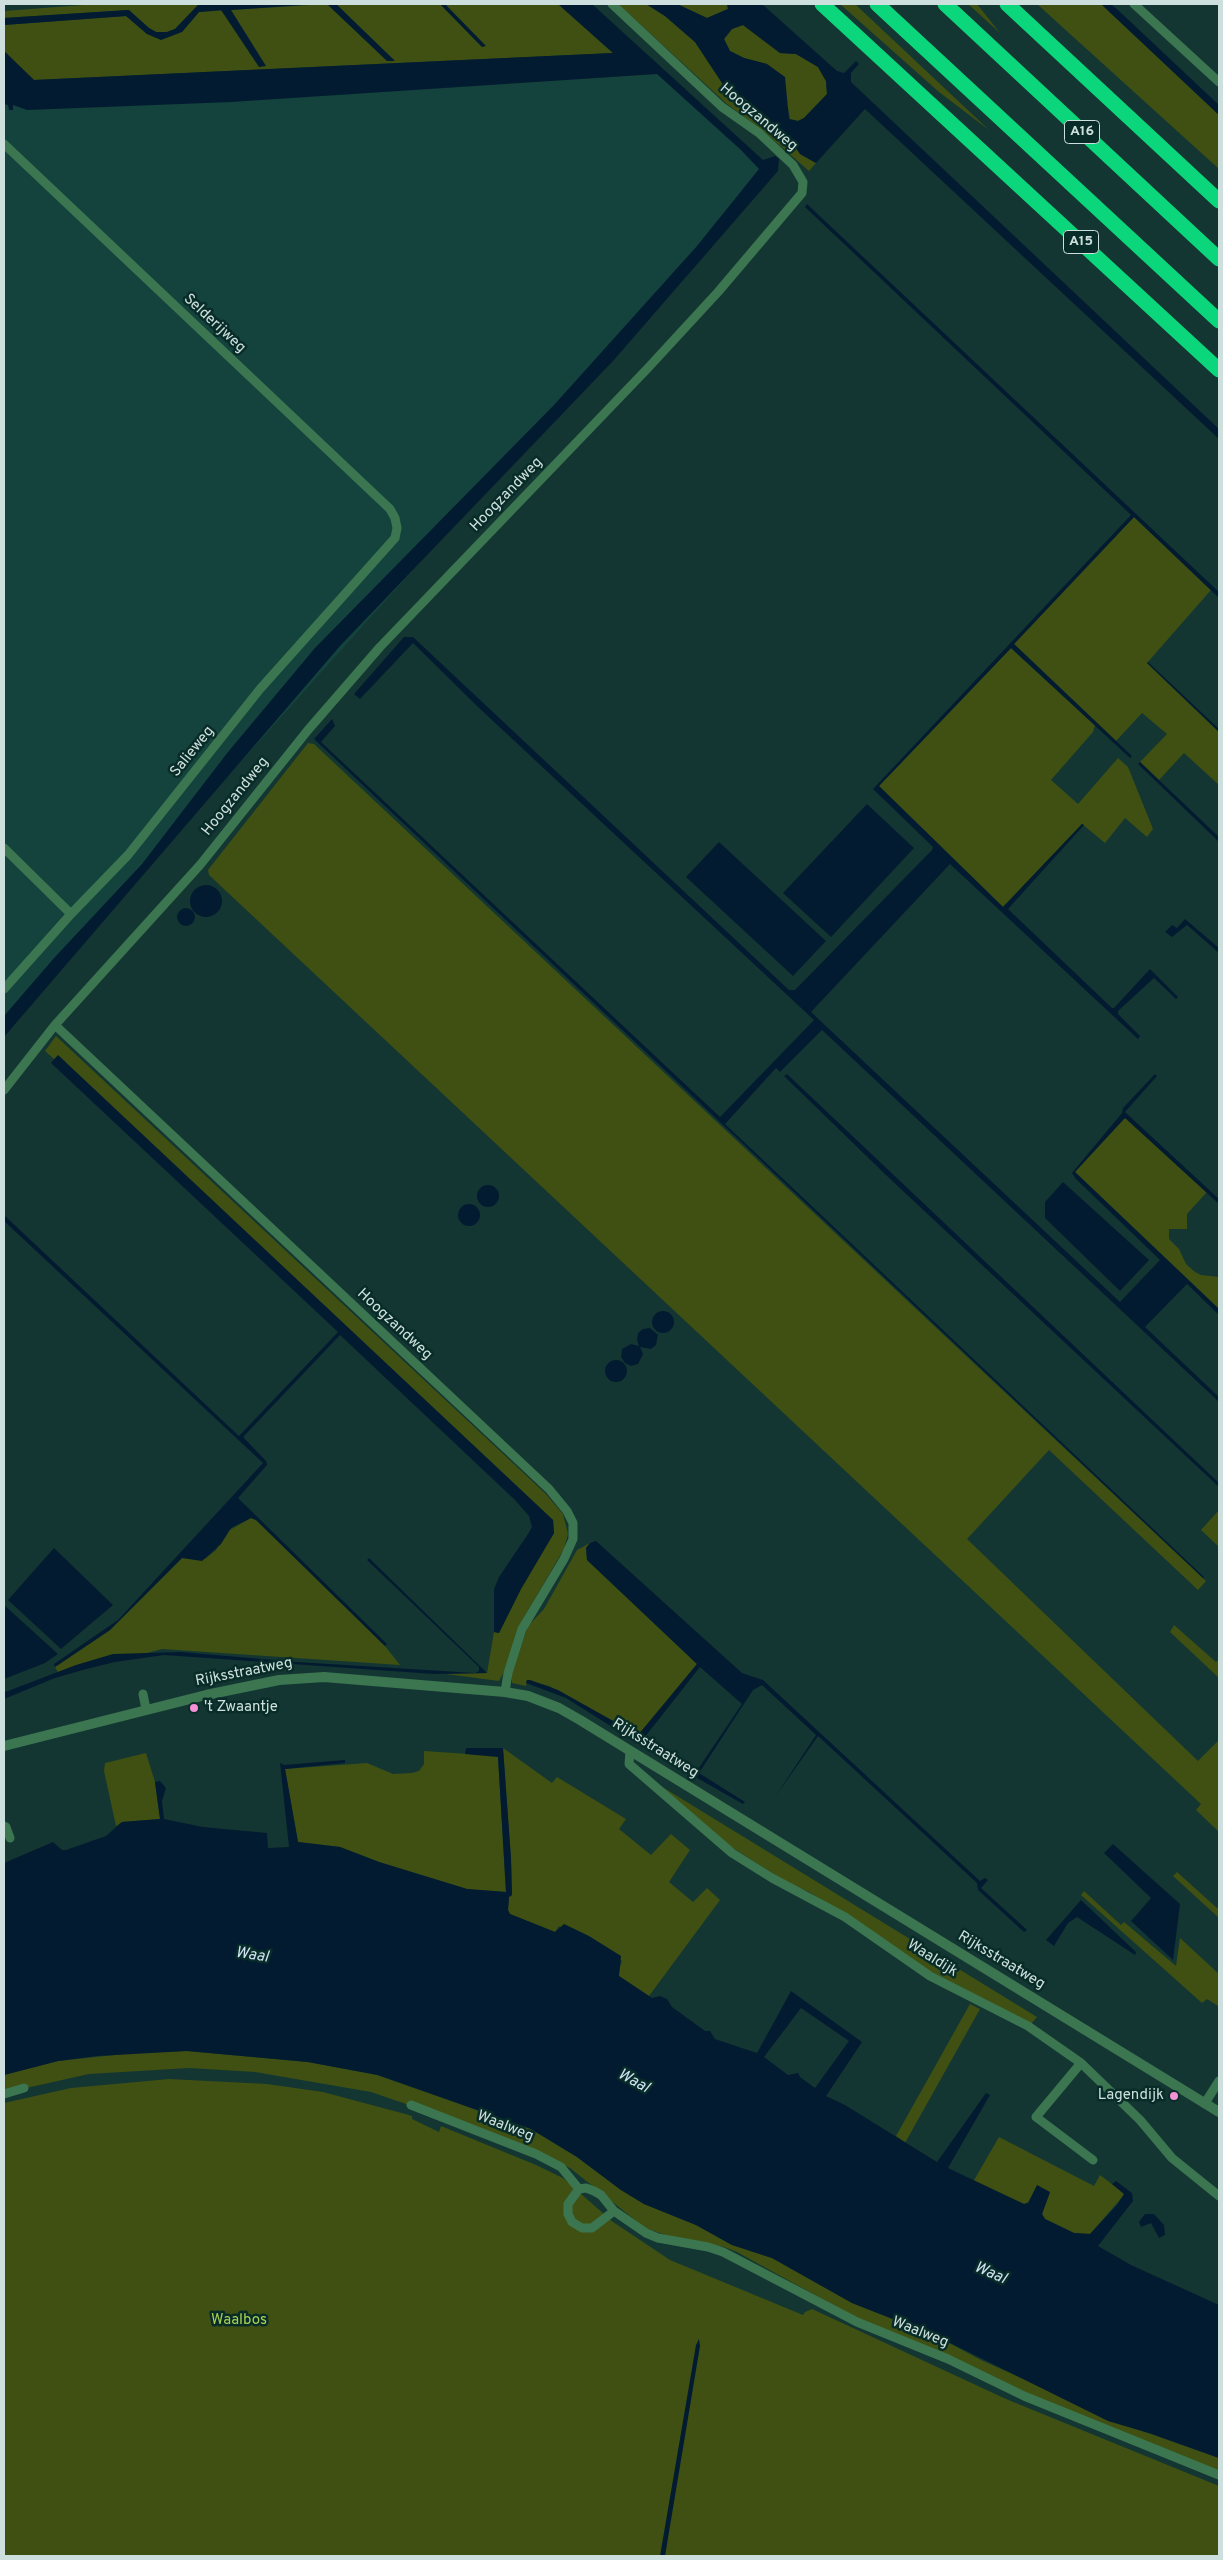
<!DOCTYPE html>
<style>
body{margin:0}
#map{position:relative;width:1223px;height:2560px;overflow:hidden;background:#143632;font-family:Overpass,sans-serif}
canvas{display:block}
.frame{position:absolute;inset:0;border:5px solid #cee0dd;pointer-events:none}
</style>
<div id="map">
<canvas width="1223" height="2560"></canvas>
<div class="frame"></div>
</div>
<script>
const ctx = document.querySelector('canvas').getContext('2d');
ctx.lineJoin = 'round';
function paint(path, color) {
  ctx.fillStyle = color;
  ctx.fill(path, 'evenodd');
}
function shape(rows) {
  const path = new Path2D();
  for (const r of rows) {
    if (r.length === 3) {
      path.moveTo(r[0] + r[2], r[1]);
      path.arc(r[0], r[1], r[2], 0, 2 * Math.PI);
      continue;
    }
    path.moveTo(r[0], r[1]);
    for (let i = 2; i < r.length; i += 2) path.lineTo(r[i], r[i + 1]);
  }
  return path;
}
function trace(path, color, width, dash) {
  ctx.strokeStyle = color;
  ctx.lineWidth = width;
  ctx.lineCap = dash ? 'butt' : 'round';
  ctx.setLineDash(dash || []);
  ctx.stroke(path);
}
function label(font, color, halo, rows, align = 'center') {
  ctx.font = font + ' Overpass,sans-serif';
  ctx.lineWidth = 5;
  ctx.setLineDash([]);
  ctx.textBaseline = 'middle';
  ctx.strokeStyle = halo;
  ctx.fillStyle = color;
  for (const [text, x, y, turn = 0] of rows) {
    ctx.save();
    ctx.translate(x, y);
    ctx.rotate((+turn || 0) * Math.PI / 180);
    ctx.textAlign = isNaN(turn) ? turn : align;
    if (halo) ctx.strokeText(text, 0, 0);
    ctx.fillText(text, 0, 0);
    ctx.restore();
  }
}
const built = shape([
 [645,60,770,172,4,1026,4,94]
]);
const green = shape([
 [97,4,212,4,198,5,175,29,167,32,156,32,149,28,128,10,4,18,4,11],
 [327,4,387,60,394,60,336,4,440,4,482,47,445,4,558,4,613,53,34,80,4,51,4,25,126,16,147,34,182,32,199,12],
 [618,4,646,4,665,16,695,42,724,86,743,97,788,136,800,154,816,163,809,171,762,130,727,104],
 [677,4,727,4,728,9,707,18],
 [840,4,855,4,989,130,939,92],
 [968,4,977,4,1000,33],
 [1037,4,1101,4,1219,115,1219,169],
 [743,25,780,53,796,54,818,67,826,81,827,94,804,118,798,121,790,119,788,108,767,64,744,58,730,51,724,39,732,29],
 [1134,517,1211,590,1147,663,1219,732,1219,785,1184,753,1159,780,1140,762,1167,734,1142,713,1116,741,1014,644],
 [1011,648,1095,725,1093,732,1051,780,1078,804,1118,758,1128,767,1153,829,1147,837,1125,818,1105,843,1082,824,1003,907,879,786],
 [308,743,314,744,1206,1581,1198,1590,1049,1450,967,1539,1198,1761,1219,1740,1219,1832,1196,1810,1201,1804,209,875,208,870],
 [56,1036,545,1493,563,1514,568,1534,564,1549,520,1624,507,1666,499,1681,446,1674,487,1673,494,1632,499,1633,521,1589,554,1533,553,1520,58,1056,54,1059,45,1051],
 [1122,1118,1127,1119,1207,1192,1187,1214,1187,1229,1169,1229,1169,1239,1179,1249,1186,1264,1195,1272,1201,1275,1219,1277,1219,1309,1075,1172],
 [1219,1510,1219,1547,1201,1530],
 [251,1518,256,1520,385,1646,400,1665,162,1649,60,1676,55,1667,110,1630,182,1558,205,1559,216,1550,228,1531],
 [590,1543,586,1548,587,1560,697,1664,639,1735,549,1686,527,1680,526,1686,512,1683,512,1673,528,1626,544,1609,577,1550],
 [1174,1625,1216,1662,1219,1659,1219,1678,1170,1632],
 [503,1748,552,1783,557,1777,626,1819,619,1829,651,1855,671,1834,690,1850,669,1882,693,1902,707,1888,720,1900,649,1996,619,1976,618,1973,622,1961,559,1926,555,1932,510,1914,508,1910,509,1897,512,1895,511,1859],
 [424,1751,498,1756,506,1892,467,1889,379,1862,340,1847,298,1842,285,1769,367,1763,393,1774,412,1773,419,1771,424,1764],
 [146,1753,155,1782,160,1819,122,1822,116,1826,104,1771,105,1763],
 [651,1780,1037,2017,1031,2024,930,1971,809,1892,791,1885,722,1841],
 [1177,1872,1217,1908,1219,1907,1219,1918,1173,1876],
 [1084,1891,1121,1925,1124,1922,1176,1966,1180,1938,1219,1974,1218,2006,1207,1999,1202,2003,1081,1895],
 [970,2004,980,2009,905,2143,896,2136],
 [187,2051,308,2062,377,2075,531,2129,577,2157,621,2190,644,2204,696,2225,732,2245,772,2258,852,2303,936,2336,981,2360,1131,2427,1219,2458,1219,2473,1055,2408,851,2315,737,2252,724,2247,677,2239,645,2228,570,2168,479,2129,371,2092,255,2072,189,2068,89,2074,4,2093,4,2075,58,2061,143,2052],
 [169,2079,267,2084,323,2092,409,2115,412,2116,412,2119,439,2132,441,2126,536,2165,563,2178,613,2222,670,2260,803,2315,805,2312,812,2309,1006,2399,1219,2486,1219,2556,4,2556,4,2103,71,2088],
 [999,2137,1094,2186,1100,2175,1125,2194,1090,2234,1074,2233,1045,2219,1042,2214,1050,2192,1024,2204,973,2182]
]);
const water = shape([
 [212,4,316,4,231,10,266,66,259,67,221,10,199,12,182,32,161,40,147,34,126,16,4,25,4,18,129,10,149,28,156,32,167,32,175,29,198,5],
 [327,4,336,4,395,61,387,61],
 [440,4,445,4,486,46,482,47],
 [558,4,592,4,763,160,775,156,779,159,778,171,613,361,340,646,4,1037,4,1016,55,957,142,864,228,752,315,648,554,405,697,246,759,169,741,150,657,74,231,102,27,110,13,105,13,110,9,110,8,105,4,104,4,51,34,80,613,53],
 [646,4,677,4,707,18,728,9,727,4,762,4,837,71,844,73,856,61,859,64,851,73,851,82,1219,429,1219,439,865,109,816,163,800,154,788,136,743,97,724,86,695,42,665,16],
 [743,25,780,53,796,54,818,67,826,81,827,94,804,118,798,121,789,119,785,77,767,64,744,58,730,51,724,39,732,29],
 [1101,4,1111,4,1119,11,1219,105,1219,115],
 [807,204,1219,592,1219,598,1134,517,1014,644,1132,756,1130,758,1011,648,879,786,1003,907,1082,824,1084,825,1008,909,1112,1008,1114,1008,1150,969,1178,997,1176,999,1154,978,1118,1011,1118,1014,1140,1036,1138,1039,950,864,811,1012,1120,1302,1160,1260,1076,1179,1072,1173,1122,1113,1123,1108,1155,1074,1157,1076,1125,1112,1219,1199,1219,1204,1125,1118,1075,1172,1219,1309,1219,1315,1187,1284,1145,1327,1219,1397,1219,1402,822,1030,780,1072,776,1068,725,1124,1204,1577,1203,1578,314,739,332,719,335,726,321,742,720,1117,814,1020,478,707,413,643,360,699,354,694,404,637,413,637,789,990,795,990,932,850,933,847,873,789,1131,515,805,207],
 [1148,662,1219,729,1219,732,1147,663],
 [1140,762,1219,837,1219,842,1138,764],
 [867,804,914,848,831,937,783,893],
 [719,842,826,941,793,976,686,877],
 [206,901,16],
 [186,917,9],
 [1185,919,1219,948,1219,953,1187,925,1172,937,1165,932,1172,925,1177,928],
 [58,1055,553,1520,554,1533,521,1589,499,1633,494,1632,494,1589,499,1577,528,1534,532,1527,529,1516,515,1500,340,1335,244,1436,244,1438,266,1461,267,1465,238,1498,387,1644,385,1646,256,1520,251,1518,231,1528,221,1544,202,1561,182,1558,110,1630,55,1667,54,1664,118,1620,263,1463,4,1221,4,1215,239,1436,338,1332,51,1063],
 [787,1074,1219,1483,1219,1487,887,1176,784,1076],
 [1063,1182,1149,1260,1120,1291,1045,1218,1045,1202],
 [488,1196,11],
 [469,1215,11],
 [663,1322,11],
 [650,1328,658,1335,656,1345,651,1349,640,1347,643,1354,638,1364,631,1366,625,1363,621,1357,622,1349,631,1344,639,1346,637,1340,638,1333,643,1329],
 [616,1371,11],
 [596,1541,742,1673,763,1680,980,1881,985,1878,988,1880,981,1888,1027,1930,1024,1932,978,1890,977,1883,818,1736,775,1797,816,1735,762,1685,753,1690,699,1773,745,1802,743,1804,660,1757,566,1698,526,1683,527,1680,530,1680,558,1690,638,1735,697,1664,587,1560,586,1548,590,1543],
 [700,1667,742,1704,696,1772,644,1738],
 [54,1548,113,1605,61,1649,8,1600],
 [369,1558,487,1673,434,1674,164,1655,115,1662,83,1670,55,1678,4,1699,4,1692,8,1691,76,1665,113,1654,181,1652,297,1662,475,1673,479,1671,479,1667,367,1560],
 [4,1605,58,1654,45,1663,4,1679],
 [466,1748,503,1748,511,1859,512,1895,509,1897,508,1910,510,1914,555,1932,564,1924,589,1936,621,1956,619,1976,652,1998,660,1996,667,1999,672,2007,705,2031,710,2031,715,2039,757,2053,791,1991,862,2042,826,2096,845,2105,937,2162,986,2093,990,2095,948,2168,1024,2204,1028,2203,1037,2185,1050,2192,1042,2214,1045,2219,1074,2233,1090,2234,1117,2205,1124,2194,1112,2184,1116,2181,1132,2193,1133,2201,1098,2246,1131,2265,1219,2305,1219,2458,1152,2434,1108,2421,936,2336,852,2303,772,2258,732,2245,696,2225,644,2204,621,2190,577,2157,531,2129,378,2075,308,2062,187,2051,97,2056,58,2061,4,2075,4,1863,53,1842,62,1850,66,1850,106,1836,122,1822,160,1819,155,1782,160,1781,166,1788,162,1801,164,1819,203,1827,267,1833,268,1848,289,1847,280,1763,284,1765,345,1760,345,1763,285,1769,298,1842,340,1847,379,1862,467,1889,506,1892,498,1757,465,1754],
 [801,2008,849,2041,815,2088,800,2077,798,2073,788,2075,764,2057],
 [1113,1844,1180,1904,1173,1960,1131,1921,1151,1898,1104,1853],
 [1081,1900,1136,1952,1135,1955,1077,1917,1068,1923,1054,1946,1046,1940],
 [1145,2214,1154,2214,1164,2225,1165,2235,1159,2238,1151,2223,1141,2227,1139,2222],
 [699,2339,700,2346,665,2556,660,2556,696,2345]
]);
const minor = shape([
 [1134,4,1219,82],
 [4,144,390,509,395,518,397,528,395,538,260,689,128,855,71,914,4,989],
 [4,848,71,914],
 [4,1090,55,1025],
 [505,1692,508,1673,522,1629,564,1559,573,1539,573,1523,567,1511,549,1489,55,1025,200,865,308,730,380,647,647,369,718,292,802,193,803,182,793,165,759,133,722,107,612,4],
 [143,1694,146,1709],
 [630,1751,629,1764,732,1853,772,1878,845,1917,930,1976,1028,2026,1081,2063,1140,2120,1172,2158,1219,2196],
 [4,1826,6,1827,10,1838],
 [1081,2063,1036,2117,1093,2160],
 [4,2094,24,2088],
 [1205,2103,1219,2081],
 [411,2105,536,2154,561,2167,579,2189],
 [614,2211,592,2228,582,2228,572,2222,568,2214,568,2204,579,2189,586,2188,594,2191,601,2195,614,2211,646,2233,658,2238,708,2247,723,2252,857,2322,948,2359,1024,2396,1219,2475]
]);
const tertiary = shape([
 [4,1746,206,1695,279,1680,324,1677,505,1692,528,1696,559,1708,580,1720,1219,2112]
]);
const motorway = shape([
 [822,4,1219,370],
 [877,4,1219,321],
 [945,4,1219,259],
 [1007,4,1219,201]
]);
const markers = [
 [194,1708,5,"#f491d5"],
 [1174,2096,5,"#f491d5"]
];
const shields = [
 [1082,132,35],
 [1081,242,35]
];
const shieldNames = [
 ["A16",1082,132],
 ["A15",1081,242]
];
const streetNames = [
 ["Hoogzandweg",758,118,40],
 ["Selderijweg",214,324,43],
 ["Hoogzandweg",507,495,-46],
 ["Salieweg",193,752,-51],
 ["Hoogzandweg",236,797,-51],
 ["Hoogzandweg",394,1325,43],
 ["Rijksstraatweg",244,1673,-11],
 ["Rijksstraatweg",655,1749,32],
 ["Waaldijk",932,1959,32],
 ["Rijksstraatweg",1001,1961,31],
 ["Waalweg",505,2127,22],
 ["Waalweg",920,2333,22]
];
const poiNames = [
 ["'t Zwaantje",204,1708],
 ["Lagendijk",1164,2096,"right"]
];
const parkNames = [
 ["Waalbos",239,2321]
];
const waterNames = [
 ["Waal",252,1956,9],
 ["Waal",633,2082,29],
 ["Waal",990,2274,24]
];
paint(built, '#14423d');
paint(green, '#3f5012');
paint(water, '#031b30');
trace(minor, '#3b7651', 9);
trace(tertiary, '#3b7651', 10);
trace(motorway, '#0cd67b', 15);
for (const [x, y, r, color] of markers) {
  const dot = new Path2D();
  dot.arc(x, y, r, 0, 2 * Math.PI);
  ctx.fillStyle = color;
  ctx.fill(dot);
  trace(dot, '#082c28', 2);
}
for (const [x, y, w] of shields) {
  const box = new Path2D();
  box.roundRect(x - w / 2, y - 11.5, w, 23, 4);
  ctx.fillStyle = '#082c28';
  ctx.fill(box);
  trace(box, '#cee0dd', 1);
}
label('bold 14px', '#cee0dd', null, shieldNames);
label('15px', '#cee0dd', '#082c28', streetNames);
label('15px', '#cee0dd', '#082c28', poiNames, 'left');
label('15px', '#aad050', '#082c28', parkNames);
label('italic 16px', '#d0e2f4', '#082c28', waterNames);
</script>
